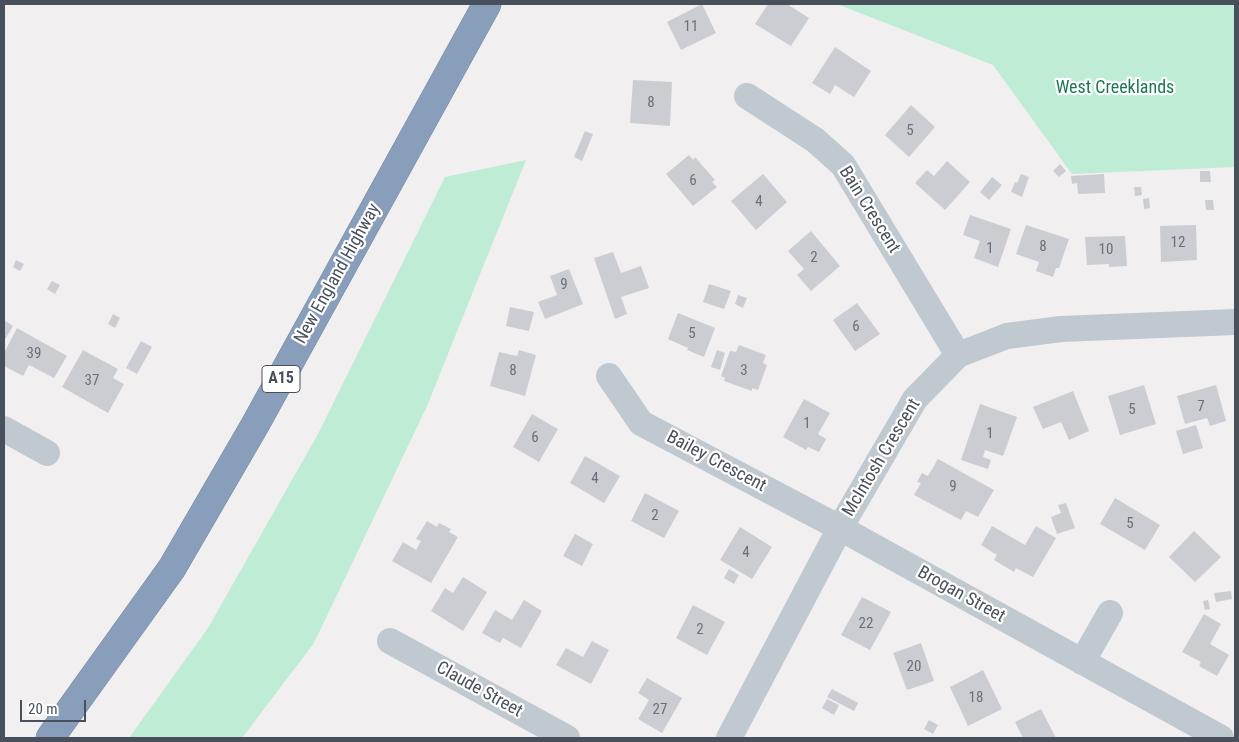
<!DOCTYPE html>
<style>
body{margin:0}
#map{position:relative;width:1239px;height:742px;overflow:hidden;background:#f1efef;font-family:"Roboto Condensed",sans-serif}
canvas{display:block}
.frame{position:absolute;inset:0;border:5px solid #48505b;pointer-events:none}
.scale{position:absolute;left:20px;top:700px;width:66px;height:22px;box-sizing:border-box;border:2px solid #48505b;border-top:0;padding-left:6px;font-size:15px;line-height:18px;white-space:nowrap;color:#48505b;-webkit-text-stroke:4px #fff;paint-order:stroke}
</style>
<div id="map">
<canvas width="1239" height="742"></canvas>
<div class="frame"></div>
<div class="scale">20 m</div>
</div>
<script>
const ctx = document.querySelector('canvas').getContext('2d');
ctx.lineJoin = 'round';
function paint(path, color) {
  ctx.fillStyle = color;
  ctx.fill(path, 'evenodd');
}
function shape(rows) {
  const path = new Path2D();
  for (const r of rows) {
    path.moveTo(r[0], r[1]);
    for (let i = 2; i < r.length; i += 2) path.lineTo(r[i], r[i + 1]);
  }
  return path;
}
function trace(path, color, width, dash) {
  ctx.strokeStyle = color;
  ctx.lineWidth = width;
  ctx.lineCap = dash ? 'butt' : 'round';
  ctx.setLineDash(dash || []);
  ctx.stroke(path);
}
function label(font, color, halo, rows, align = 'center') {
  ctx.font = font + ' "Roboto Condensed",sans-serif';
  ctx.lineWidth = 4.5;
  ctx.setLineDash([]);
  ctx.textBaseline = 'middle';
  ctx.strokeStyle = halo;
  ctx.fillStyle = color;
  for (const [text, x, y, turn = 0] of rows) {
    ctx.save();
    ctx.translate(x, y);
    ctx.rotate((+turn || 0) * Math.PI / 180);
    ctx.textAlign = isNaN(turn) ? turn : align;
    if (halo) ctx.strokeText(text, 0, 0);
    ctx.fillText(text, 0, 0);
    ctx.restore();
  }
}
const green = shape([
 [837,4,1235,4,1235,167,1072,174,993,65],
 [526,160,427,406,314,643,242,738,129,738,208,628,318,434,445,177]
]);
const building = shape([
 [702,4,716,33,681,50,667,22],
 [768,4,787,4,809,18,791,46,755,24],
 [835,47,871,71,854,97,835,85,830,94,812,83],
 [633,80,672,82,670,126,630,123],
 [911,105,935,127,909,157,885,135],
 [585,131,593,134,582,161,574,157],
 [689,155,693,160,695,157,715,180,712,182,717,187,693,206,666,174],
 [947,161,970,182,945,210,915,183,927,170,934,176],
 [1060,164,1066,171,1059,177,1053,171],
 [1200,171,1210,171,1211,182,1200,182],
 [763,174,787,202,756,230,731,201],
 [1021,174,1029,177,1022,197,1011,192,1015,182,1017,183],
 [1104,174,1105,193,1078,194,1077,183,1072,184,1071,176],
 [992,177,1002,185,989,200,980,192],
 [1134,187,1141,187,1142,195,1135,196],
 [1149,198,1150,208,1144,209,1143,199],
 [1205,200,1213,200,1214,210,1206,210],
 [970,215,1011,229,998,267,974,258,980,241,963,235],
 [1026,225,1069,239,1059,268,1056,268,1053,277,1036,271,1039,262,1016,254],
 [1196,225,1197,260,1161,262,1160,226],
 [811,231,840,266,811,291,797,275,804,269,788,251],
 [1125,236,1127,266,1109,267,1109,264,1087,265,1085,237],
 [613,252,621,273,641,266,649,288,621,297,627,314,615,319,594,258],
 [16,260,24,264,20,271,13,267],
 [569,269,583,304,545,319,538,302,557,295,550,276],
 [52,281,60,285,55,294,47,289],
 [709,284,731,291,724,309,703,302],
 [738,295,747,298,743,308,735,304],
 [857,303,880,334,855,351,833,320],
 [510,307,534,312,529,331,506,326],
 [678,313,715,328,704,357,687,350,688,348,668,339],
 [113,314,120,318,115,328,108,324],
 [4,320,13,326,4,341],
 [17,328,67,356,54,378,29,365,23,376,4,366,4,353],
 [141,341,152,347,137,374,126,368],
 [739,345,766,355,763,363,767,365,758,390,752,388,752,391,724,381,725,378,721,376,730,351,736,352],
 [83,350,118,369,113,378,124,384,108,413,62,387],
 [519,350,536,355,525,396,490,386,499,352,517,356],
 [717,350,725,353,720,370,711,367],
 [1144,385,1156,424,1120,435,1108,396],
 [1216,385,1226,421,1210,426,1207,418,1185,424,1177,396],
 [1073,391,1089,431,1069,440,1061,422,1043,429,1033,407],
 [804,399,830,413,818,434,826,439,819,452,808,447,806,450,783,437],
 [980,404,1017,417,1003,456,985,450,983,457,991,460,988,469,961,460],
 [532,414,558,429,539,462,513,447],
 [1196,425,1203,448,1183,454,1176,431],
 [585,456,620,476,604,503,570,483],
 [938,459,994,490,978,517,966,511,961,520,914,495,921,483,917,482,922,473,928,476],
 [645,493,679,511,664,538,631,521],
 [1115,498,1160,525,1145,550,1100,524],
 [1066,503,1075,528,1057,534,1051,517,1061,513,1058,505],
 [427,521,437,527,439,523,451,529,449,532,458,537,431,583,392,561,403,542,416,550,421,541,416,539],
 [992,526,1025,545,1036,526,1056,538,1033,577,1016,568,1014,572,994,560,997,555,981,545],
 [740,527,772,547,752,579,720,560],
 [1194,531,1221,557,1195,582,1169,557],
 [575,534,593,544,582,566,563,556],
 [729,569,739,575,734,584,724,578],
 [463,577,487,592,463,631,431,611,445,588,453,593],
 [1231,591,1232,599,1216,602,1214,593],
 [862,597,891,612,870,650,841,635],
 [524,600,542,611,521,648,503,638,500,643,482,633,495,610,512,620],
 [1208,600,1210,609,1205,610,1203,601],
 [693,605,725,622,707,655,676,638],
 [1204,614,1221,624,1210,644,1229,655,1217,676,1199,666,1201,662,1182,652],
 [592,641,609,650,591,684,556,665,566,648,583,657],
 [921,643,934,681,907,690,893,653],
 [983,670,1002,709,968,726,950,687],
 [647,678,682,698,662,733,638,719,649,700,638,693],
 [832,689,858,703,854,711,827,697],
 [827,699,839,705,834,715,822,708],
 [1041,709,1056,738,1023,738,1015,722],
 [929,720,938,725,933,734,924,729]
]);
const minor = shape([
 [747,96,815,140,843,165,958,355],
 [609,376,641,423,840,528,1221,738],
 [4,429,47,453],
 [390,641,567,738],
 [1082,662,1110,613],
 [729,738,840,528,915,399,958,355,1007,336,1061,329,1235,322]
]);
const highway = shape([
 [50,738,172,568,255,425,487,4]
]);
const numberNames = [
 ["11",691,27],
 ["8",651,103],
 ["5",910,131],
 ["6",693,181],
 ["4",759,202],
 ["12",1178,243],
 ["8",1043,247],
 ["1",990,249],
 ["10",1106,250],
 ["2",814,258],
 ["9",564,285],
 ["6",856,327],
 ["5",692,334],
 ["39",34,354],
 ["8",513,371],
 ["3",744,371],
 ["37",92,381],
 ["7",1201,407],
 ["5",1132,410],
 ["1",807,424],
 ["1",990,434],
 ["6",535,438],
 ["4",595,479],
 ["9",953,487],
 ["2",655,516],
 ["5",1130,524],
 ["4",746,553],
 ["22",866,624],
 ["2",700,630],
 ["20",914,667],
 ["18",976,698],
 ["27",660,710]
];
const shields = [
 [281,379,38]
];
const shieldNames = [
 ["A15",281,379]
];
const parkNames = [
 ["West Creeklands",1115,88]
];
const streetNames = [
 ["Bain Crescent",869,210,58],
 ["New England Highway",338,274,-61],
 ["McIntosh Crescent",882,458,-59],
 ["Bailey Crescent",716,462,28],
 ["Brogan Street",961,595,29],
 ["Claude Street",479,690,29]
];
paint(green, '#bfecd4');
paint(building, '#cccdd3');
trace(highway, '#7489a6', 29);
trace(minor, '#c0c8d0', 26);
trace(highway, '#899ebb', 28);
label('15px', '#696f79', null, numberNames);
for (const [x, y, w] of shields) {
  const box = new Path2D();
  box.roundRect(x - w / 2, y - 13.5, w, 27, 4);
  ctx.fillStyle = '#fff';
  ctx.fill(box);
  trace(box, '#48505b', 1);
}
label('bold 16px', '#48505b', null, shieldNames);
label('18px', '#1c7851', '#fff', parkNames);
label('18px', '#48505b', '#fff', streetNames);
</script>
